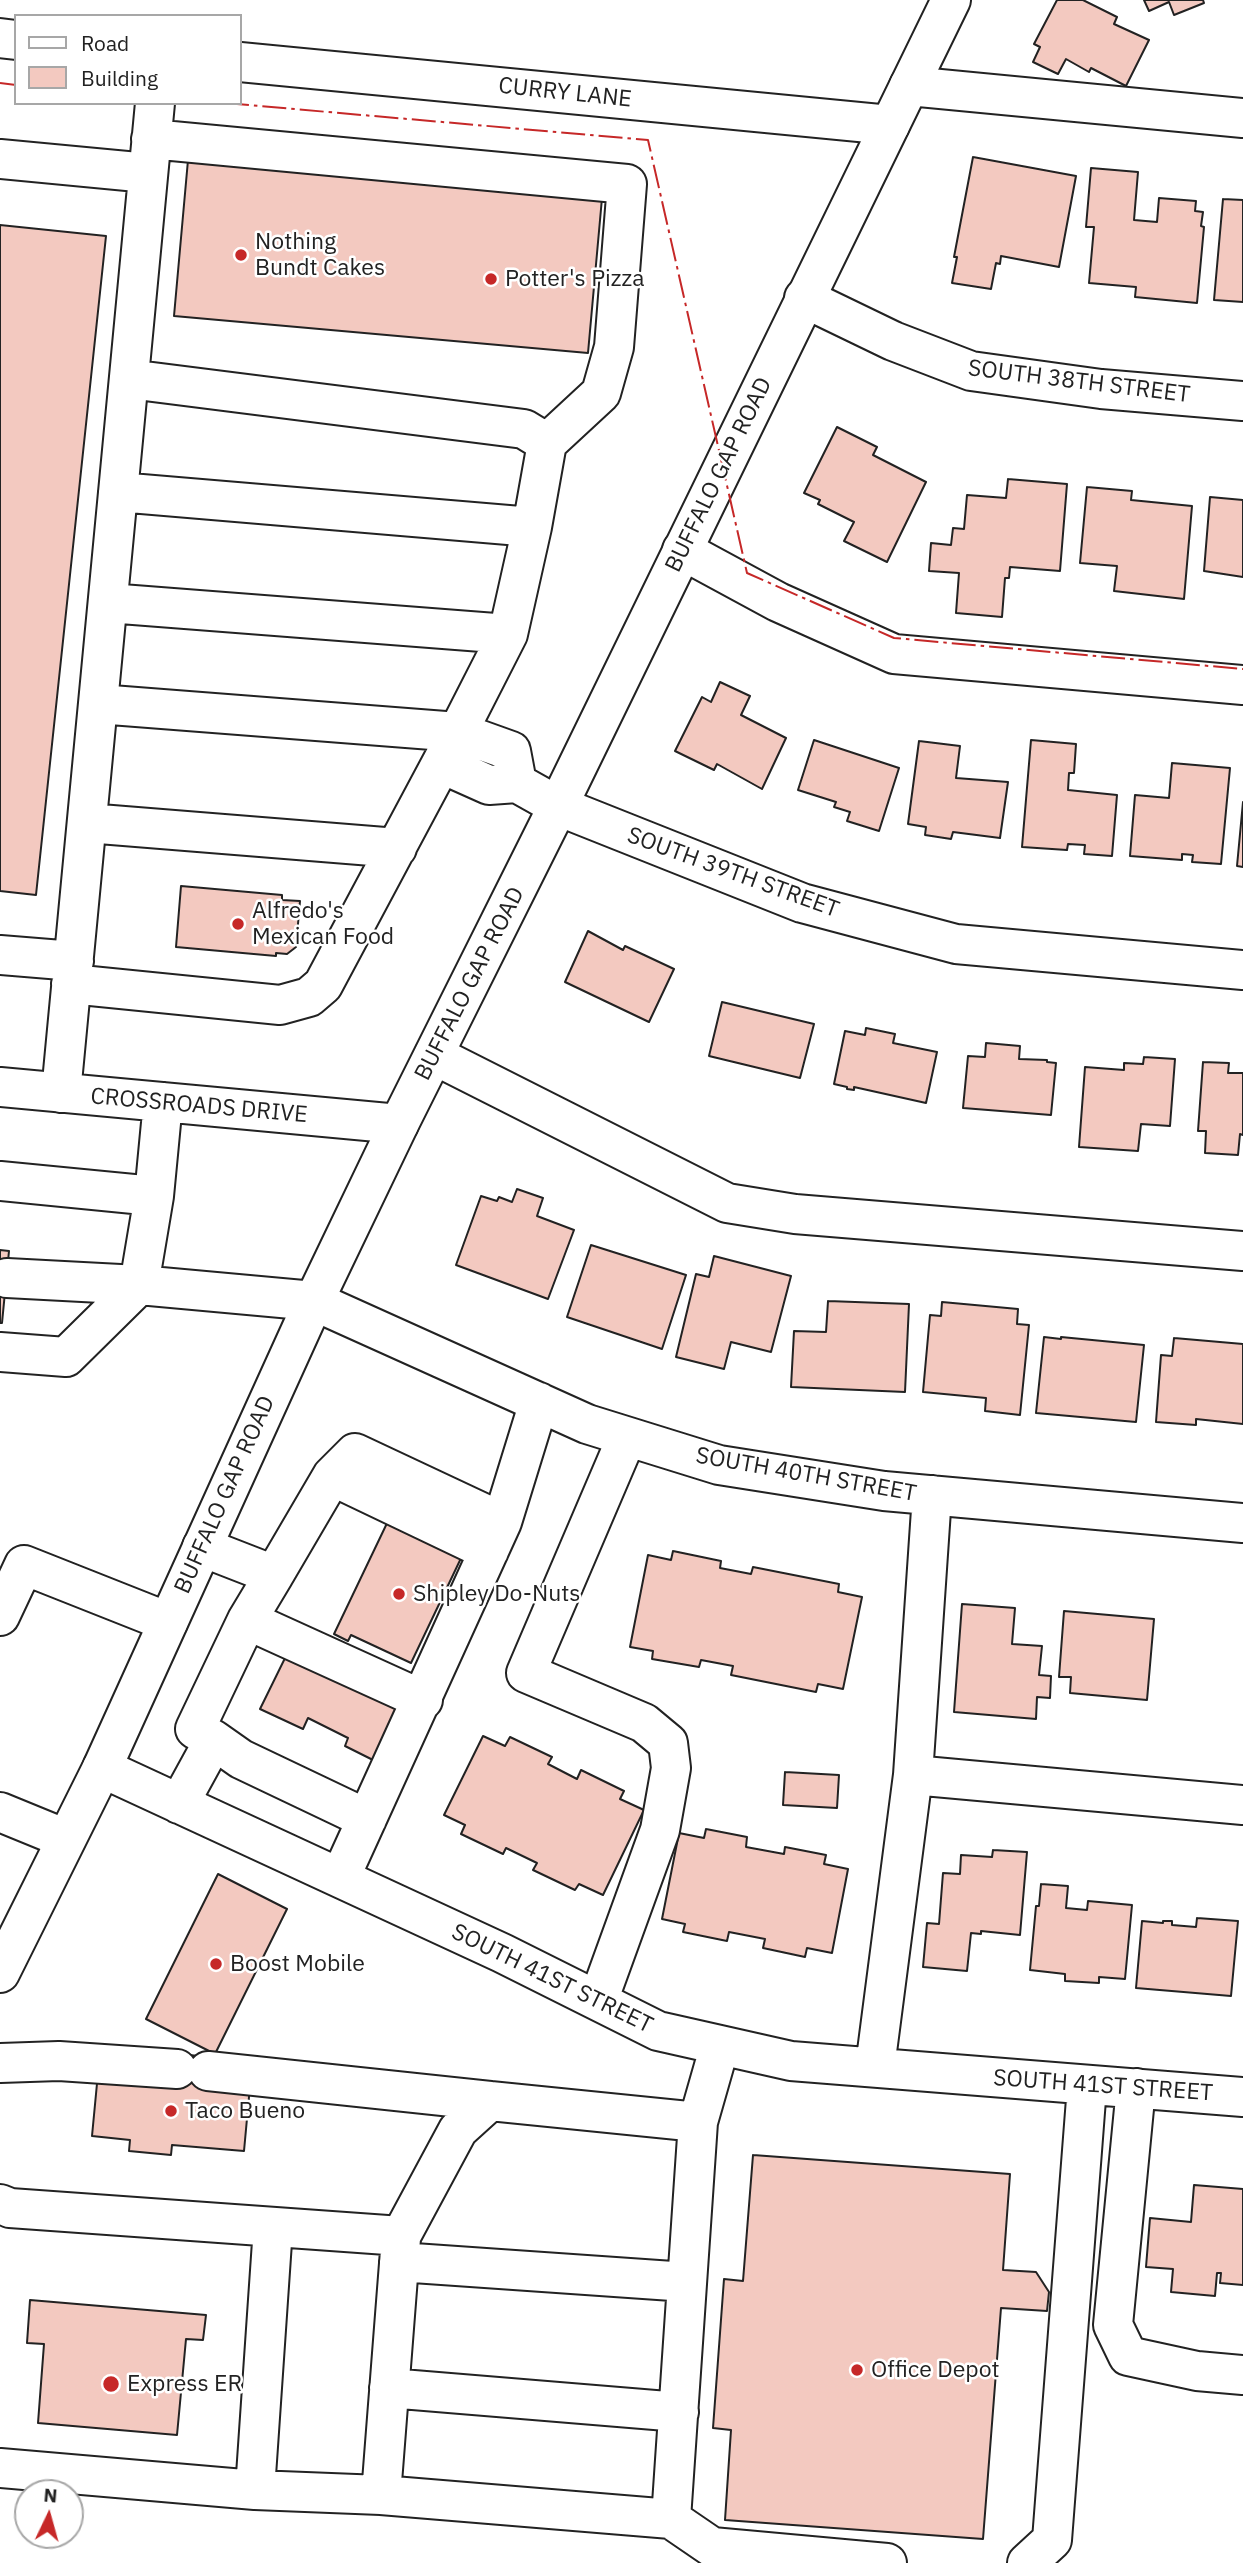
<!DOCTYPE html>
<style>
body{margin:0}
#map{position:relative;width:1243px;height:2563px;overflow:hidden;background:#fff;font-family:"IBM Plex Sans",sans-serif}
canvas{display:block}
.legend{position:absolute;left:14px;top:14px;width:228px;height:91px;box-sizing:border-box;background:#fff;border:2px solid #a7a7a7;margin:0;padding:9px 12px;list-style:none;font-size:21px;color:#222}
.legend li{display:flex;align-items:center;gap:14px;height:35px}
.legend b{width:35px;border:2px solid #a7a7a7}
.north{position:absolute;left:14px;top:2479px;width:70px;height:70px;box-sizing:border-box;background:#fff;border:2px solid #a7a7a7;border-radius:50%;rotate:5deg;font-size:19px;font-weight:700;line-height:28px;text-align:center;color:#222}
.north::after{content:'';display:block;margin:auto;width:24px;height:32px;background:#c62828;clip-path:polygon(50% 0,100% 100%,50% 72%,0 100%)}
</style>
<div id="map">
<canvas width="1243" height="2563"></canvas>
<ul class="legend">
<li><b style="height:9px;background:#fff"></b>Road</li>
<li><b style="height:19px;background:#f3c9c0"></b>Building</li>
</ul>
<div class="north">N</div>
</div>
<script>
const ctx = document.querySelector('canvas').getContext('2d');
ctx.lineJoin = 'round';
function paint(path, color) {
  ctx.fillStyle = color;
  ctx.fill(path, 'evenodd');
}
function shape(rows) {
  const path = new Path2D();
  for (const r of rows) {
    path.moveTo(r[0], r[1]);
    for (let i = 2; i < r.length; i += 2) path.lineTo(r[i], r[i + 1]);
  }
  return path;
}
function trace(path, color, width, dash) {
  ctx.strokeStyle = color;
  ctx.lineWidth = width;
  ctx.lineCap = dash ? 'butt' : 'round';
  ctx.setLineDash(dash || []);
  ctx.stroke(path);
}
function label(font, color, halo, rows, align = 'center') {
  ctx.font = font + ' "IBM Plex Sans",sans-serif';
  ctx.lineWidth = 5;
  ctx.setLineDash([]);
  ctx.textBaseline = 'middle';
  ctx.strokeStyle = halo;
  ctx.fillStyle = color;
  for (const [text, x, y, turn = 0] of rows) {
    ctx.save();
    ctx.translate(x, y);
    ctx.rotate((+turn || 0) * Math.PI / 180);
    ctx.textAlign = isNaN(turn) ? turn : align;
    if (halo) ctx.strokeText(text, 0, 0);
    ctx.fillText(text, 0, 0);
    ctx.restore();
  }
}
const building = shape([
 [1057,0,1083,0,1117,17,1114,24,1149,40,1126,86,1091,68,1089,72,1066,59,1058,74,1033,62,1040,47,1034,44,1057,0],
 [1144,0,1203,0,1204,3,1174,15,1169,2,1149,11,1144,0],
 [973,157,1076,176,1059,267,1001,256,1000,264,996,263,991,289,952,283,957,257,954,257,973,157],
 [188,160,602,198,588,353,174,316,188,160],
 [1091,168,1138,172,1134,220,1157,222,1159,198,1196,201,1195,211,1203,212,1201,226,1204,227,1197,303,1135,297,1136,287,1089,283,1094,227,1086,227,1091,168],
 [1223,199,1243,200,1243,302,1214,300,1223,199],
 [0,225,106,236,36,895,0,891,0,225],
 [837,427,877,447,873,455,926,482,887,562,844,541,854,522,818,504,820,500,804,493,837,427],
 [1008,479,1067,484,1060,571,1010,567,1009,578,1005,578,1002,617,956,613,959,573,929,571,931,543,951,545,953,528,964,529,967,495,1006,498,1008,479],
 [1087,487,1132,491,1131,500,1192,506,1184,599,1114,591,1117,566,1080,563,1087,487],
 [1210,497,1243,500,1243,577,1204,571,1210,497],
 [720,682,750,696,741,715,786,738,762,789,717,764,714,770,675,751,702,697,711,702,720,682],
 [814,740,899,768,879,831,847,821,850,812,834,807,836,802,798,790,814,740],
 [1031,740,1076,744,1074,773,1069,773,1068,790,1117,795,1112,856,1084,854,1085,845,1068,844,1067,850,1022,847,1031,740],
 [919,741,960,746,956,778,1008,782,1000,838,953,832,951,839,925,835,926,827,908,824,919,741],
 [1172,763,1230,768,1221,864,1192,862,1193,855,1182,854,1182,860,1130,856,1135,795,1169,798,1172,763],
 [1243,802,1243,867,1237,866,1243,802],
 [181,886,282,895,282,900,300,901,296,947,287,954,276,953,276,956,176,947,181,886],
 [588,931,623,950,625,946,674,969,649,1022,565,982,588,931],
 [722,1002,814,1024,800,1078,709,1056,722,1002],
 [866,1028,895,1034,893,1043,937,1052,926,1103,854,1087,854,1090,847,1089,847,1087,834,1084,845,1031,865,1035,866,1028],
 [986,1043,1020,1046,1019,1059,1047,1060,1047,1062,1056,1063,1051,1115,963,1108,968,1056,985,1057,986,1043],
 [1144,1057,1175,1059,1170,1126,1141,1124,1138,1151,1079,1147,1085,1067,1124,1070,1124,1063,1143,1064,1144,1057],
 [1203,1062,1229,1063,1228,1073,1243,1073,1243,1135,1240,1134,1238,1155,1205,1153,1206,1131,1198,1131,1203,1062],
 [517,1189,543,1198,537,1216,574,1230,548,1299,456,1265,481,1196,497,1201,499,1197,512,1202,517,1189],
 [591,1245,686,1275,662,1349,567,1317,591,1245],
 [0,1250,9,1251,2,1323,0,1323,0,1250],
 [714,1256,791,1276,771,1352,731,1342,724,1369,676,1357,696,1274,709,1277,714,1256],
 [828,1301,909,1304,905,1392,791,1387,794,1331,826,1332,828,1301],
 [942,1302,1018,1309,1017,1324,1029,1325,1020,1415,985,1411,986,1398,923,1392,930,1315,941,1316,942,1302],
 [1044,1337,1061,1339,1061,1337,1144,1345,1136,1422,1036,1413,1044,1337],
 [1174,1338,1243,1344,1243,1424,1196,1419,1196,1425,1156,1422,1161,1355,1172,1356,1174,1338],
 [389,1519,463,1554,411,1663,351,1635,348,1641,334,1634,389,1519],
 [673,1551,721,1561,720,1568,751,1574,753,1567,839,1584,838,1592,862,1597,843,1689,818,1684,816,1692,731,1675,733,1666,701,1660,699,1667,652,1659,653,1651,630,1647,648,1555,671,1560,673,1551],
 [962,1604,1015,1608,1012,1644,1042,1646,1039,1675,1051,1676,1050,1698,1037,1697,1036,1719,954,1712,962,1604],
 [1064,1611,1154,1619,1147,1700,1070,1693,1071,1677,1059,1677,1064,1611],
 [288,1652,405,1708,379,1763,345,1746,348,1738,308,1718,303,1729,260,1709,288,1652],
 [483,1736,505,1746,510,1737,552,1757,548,1764,577,1779,581,1770,624,1791,620,1799,644,1810,603,1895,579,1884,575,1890,533,1870,537,1863,506,1848,503,1854,461,1834,465,1825,444,1815,483,1736],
 [785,1772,839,1775,837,1808,783,1805,785,1772],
 [706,1829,747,1837,746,1847,784,1854,785,1847,826,1855,824,1864,848,1869,832,1953,807,1948,805,1957,763,1948,765,1939,729,1932,727,1941,683,1932,685,1924,662,1919,679,1833,704,1838,706,1829],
 [993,1850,1027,1852,1020,1935,981,1931,981,1934,971,1933,967,1971,923,1967,927,1923,939,1924,943,1873,960,1874,961,1855,992,1857,993,1850],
 [218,1874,287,1909,215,2054,146,2019,218,1874],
 [1041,1884,1068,1886,1066,1908,1087,1910,1088,1901,1132,1905,1125,1979,1099,1977,1099,1983,1065,1981,1065,1974,1030,1970,1036,1906,1039,1906,1041,1884],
 [1197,1918,1238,1921,1231,1996,1136,1988,1142,1921,1163,1923,1163,1921,1172,1921,1172,1925,1196,1927,1197,1918],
 [179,2054,209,2057,250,2086,244,2151,172,2145,171,2155,129,2151,130,2140,92,2136,98,2073,179,2054],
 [753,2155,1010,2174,1003,2270,1036,2272,1049,2292,1047,2311,1001,2308,983,2539,725,2520,731,2430,713,2428,724,2279,743,2281,753,2155],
 [1194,2185,1243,2189,1243,2285,1220,2283,1221,2273,1217,2273,1215,2296,1171,2292,1173,2269,1146,2267,1150,2218,1191,2222,1194,2185],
 [30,2300,206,2315,203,2340,186,2339,177,2435,38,2423,44,2344,27,2343,30,2300]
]);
const minor = shape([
 [0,38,16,40],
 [240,62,890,125],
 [909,86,1243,118],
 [0,159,148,173],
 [804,298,893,341,971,371,1101,389,1243,401],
 [129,379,524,429,547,443],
 [118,492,532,527],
 [682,550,778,602,894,654,1243,685],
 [108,603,508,634],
 [98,704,458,732,511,751,517,783],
 [442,764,489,785,517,783,558,806,802,903,956,944,1243,970],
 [87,823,397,848],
 [0,955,74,961],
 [71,984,280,1005,309,997,323,985,458,732,508,634,532,527,547,443,601,393,614,347,627,184,151,139],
 [434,1055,727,1203,795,1214,1243,1251],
 [0,1087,399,1124],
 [61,1093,155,103],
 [0,1181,154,1196],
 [7,1278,139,1285,314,1301,587,1424,719,1465,884,1491,1243,1523],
 [0,1352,66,1357,139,1285,154,1196,163,1102],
 [332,1476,489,1551],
 [502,1522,539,1402],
 [202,1547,274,1575,332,1476,355,1453,502,1522,340,1878],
 [0,1616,24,1565,168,1622],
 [247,1620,423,1700],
 [214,1740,241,1759,367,1819],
 [102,1768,502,1953,658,2031,791,2061,1243,2097],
 [913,1775,1243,1805],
 [179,1804,214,1740,195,1729,247,1620,274,1575],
 [0,1812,66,1839],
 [598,2001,660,1830,671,1768,668,1743,644,1723,526,1673,627,1437],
 [0,2063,59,2061,177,2069],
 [875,2067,913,1775,932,1495],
 [208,2071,490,2101],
 [1136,2088,1113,2325,1128,2356,1197,2371,1243,2375],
 [0,2204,10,2208,401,2236,458,2130,490,2101,698,2122,720,2045],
 [399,2262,687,2282],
 [389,2388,679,2412],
 [0,2468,255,2490,381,2495,671,2519,712,2547,887,2563],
 [255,2490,273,2227],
 [381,2495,401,2238],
 [671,2519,698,2122],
 [1027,2563,1052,2540,1087,2086]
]);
const major = shape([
 [0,1973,102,1768,314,1301,399,1124,558,806,951,0]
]);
const power = shape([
 [0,83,16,85],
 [225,103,648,140,747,573,894,638,1243,669]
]);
const markers = [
 [241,255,7,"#c62828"],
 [491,279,7,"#c62828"],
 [238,924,7,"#c62828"],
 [399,1594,7,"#c62828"],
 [216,1964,7,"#c62828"],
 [171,2111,7,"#c62828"],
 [857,2370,7,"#c62828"],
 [111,2384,9,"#c62828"]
];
const streetNames = [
 ["CURRY LANE",565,93,6],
 ["SOUTH 38TH STREET",1079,382,7],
 ["BUFFALO GAP ROAD",719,475,-64],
 ["SOUTH 39TH STREET",733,873,20],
 ["BUFFALO GAP ROAD",470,984,-63],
 ["CROSSROADS DRIVE",199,1106,5],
 ["SOUTH 40TH STREET",806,1475,10],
 ["BUFFALO GAP ROAD",225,1495,-66],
 ["SOUTH 41ST STREET",552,1979,26],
 ["SOUTH 41ST STREET",1103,2086,4]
];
const poiNames = [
 ["Nothing",255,242],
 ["Bundt Cakes",255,268],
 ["Potter's Pizza",505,279],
 ["Alfredo's",252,911],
 ["Mexican Food",252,937],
 ["Shipley Do-Nuts",413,1594],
 ["Boost Mobile",230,1964],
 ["Taco Bueno",185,2111],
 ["Office Depot",871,2370],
 ["Express ER",127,2384]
];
paint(building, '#f3c9c0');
trace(building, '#222', 2);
trace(minor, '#222', 42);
trace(major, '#222', 42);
trace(minor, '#fff', 38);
trace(major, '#fff', 38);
trace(power, '#c62828', 2, [24, 5, 3.5, 5]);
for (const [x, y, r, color] of markers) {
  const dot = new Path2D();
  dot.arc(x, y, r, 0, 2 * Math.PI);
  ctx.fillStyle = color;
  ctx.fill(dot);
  trace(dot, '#fff', 2.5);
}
label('23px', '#222', '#fff', streetNames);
label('23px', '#222', '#fff', poiNames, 'left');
</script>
